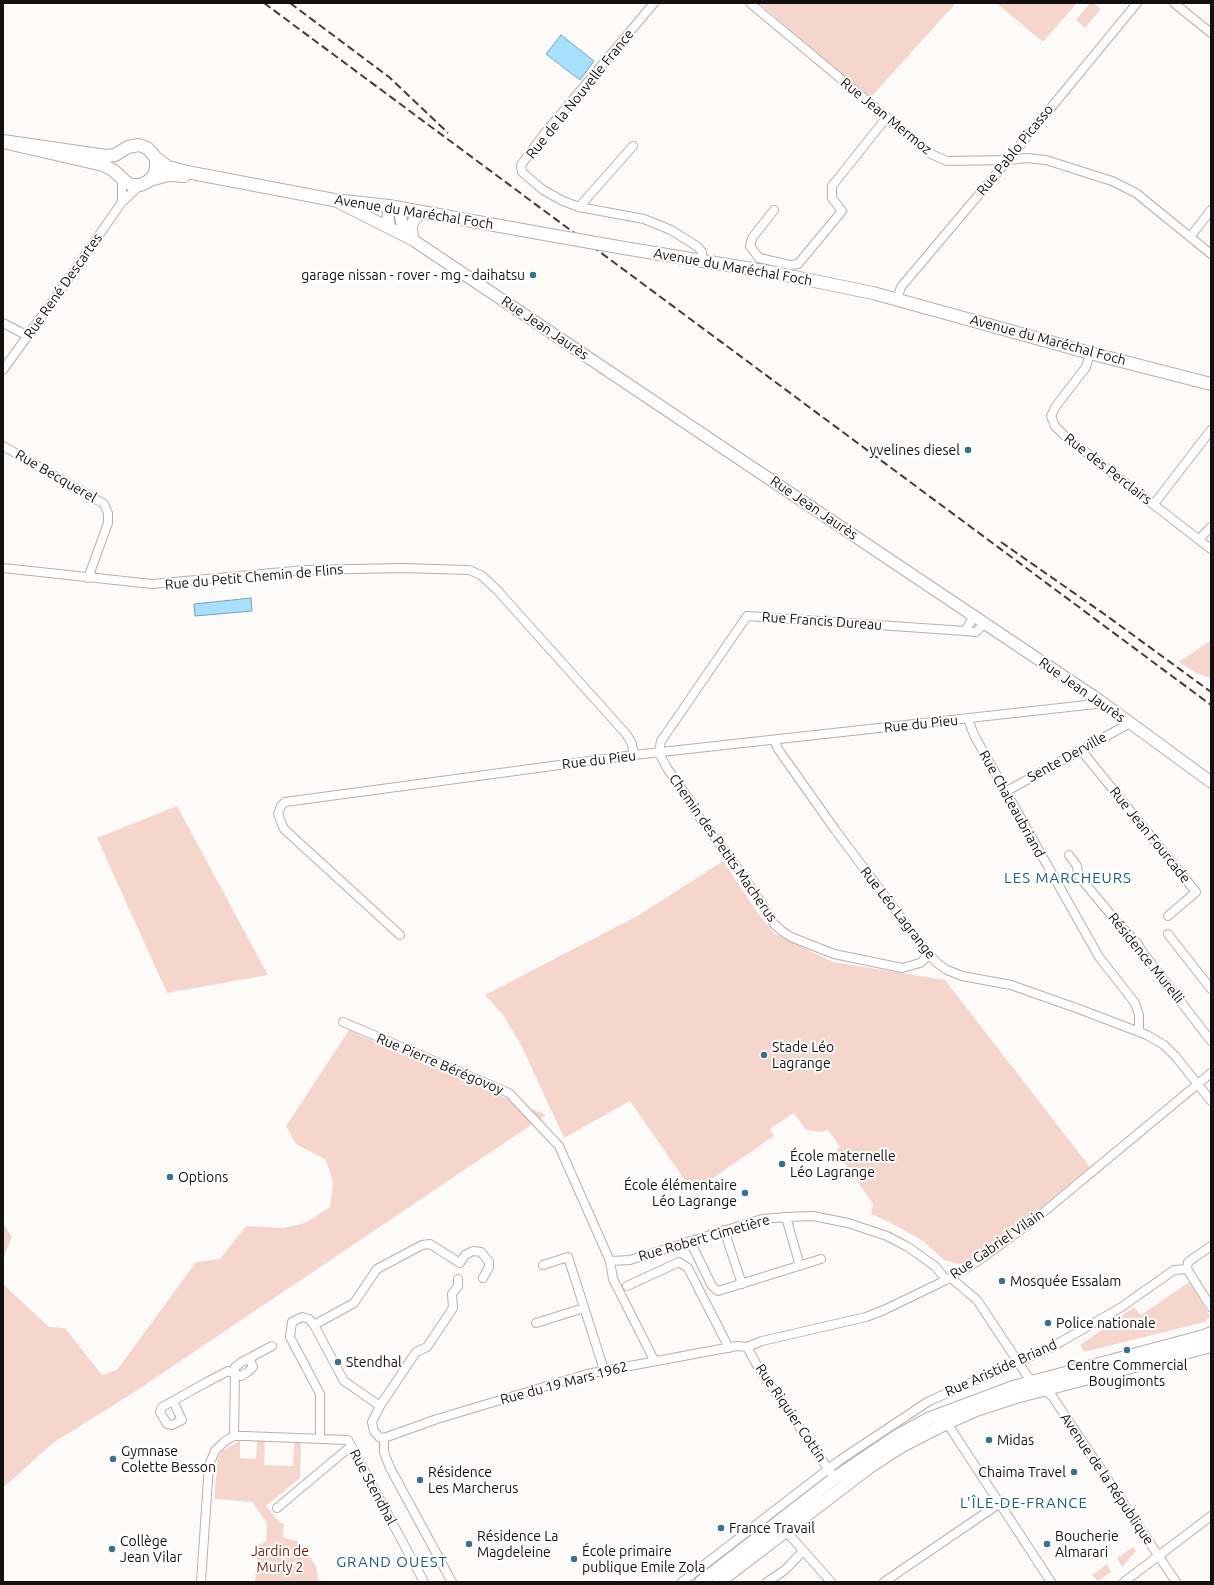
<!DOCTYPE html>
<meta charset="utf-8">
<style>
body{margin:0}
#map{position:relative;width:1214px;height:1585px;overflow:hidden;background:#fdfbfa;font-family:Ubuntu,sans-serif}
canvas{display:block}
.frame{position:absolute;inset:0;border:4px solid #14100f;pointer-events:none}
</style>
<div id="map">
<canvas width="1214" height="1585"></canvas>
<div class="frame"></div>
</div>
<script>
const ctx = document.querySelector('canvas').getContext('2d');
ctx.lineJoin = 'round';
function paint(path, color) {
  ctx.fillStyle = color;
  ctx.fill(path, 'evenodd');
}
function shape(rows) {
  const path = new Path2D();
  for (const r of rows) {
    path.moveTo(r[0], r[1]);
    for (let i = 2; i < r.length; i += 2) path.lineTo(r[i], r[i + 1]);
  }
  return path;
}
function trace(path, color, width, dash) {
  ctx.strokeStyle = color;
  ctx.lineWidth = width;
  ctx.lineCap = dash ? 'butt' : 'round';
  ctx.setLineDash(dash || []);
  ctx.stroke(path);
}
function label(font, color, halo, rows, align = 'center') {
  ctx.font = font + ' Ubuntu,sans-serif';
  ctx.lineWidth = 4;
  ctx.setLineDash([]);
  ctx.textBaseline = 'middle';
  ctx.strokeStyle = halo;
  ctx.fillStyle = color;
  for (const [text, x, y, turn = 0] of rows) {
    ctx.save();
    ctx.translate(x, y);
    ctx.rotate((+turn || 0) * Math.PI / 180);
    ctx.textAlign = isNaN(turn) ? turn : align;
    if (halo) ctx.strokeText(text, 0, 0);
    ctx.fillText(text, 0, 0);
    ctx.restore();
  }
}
const green = shape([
 [759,3,956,3,870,98],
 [996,3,1077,3,1043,42],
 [1090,3,1094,3,1101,9,1085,28,1076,20],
 [1211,640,1211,678,1196,673,1179,662],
 [177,806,268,975,167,993,97,838],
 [723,861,757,912,775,934,833,962,945,980,1090,1167,1038,1210,985,1250,962,1265,944,1260,923,1241,889,1222,871,1214,873,1204,836,1150,840,1147,828,1130,819,1132,806,1130,794,1113,770,1129,774,1136,693,1192,630,1101,564,1138,521,1045,503,1015,485,995,639,915],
 [349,1030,390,1049,546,1115,133,1393,53,1443,3,1488,3,1284,49,1327,65,1328,102,1375,117,1370,196,1262,220,1259,246,1226,283,1228,305,1223,330,1207,333,1182,326,1160,296,1144,286,1126],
 [3,1223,12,1237,3,1258],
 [1189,1282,1210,1316,1205,1322,1084,1352,1080,1345,1134,1307,1141,1315],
 [240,1441,240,1458,256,1459,257,1441,265,1441,264,1465,293,1466,294,1443,301,1443,300,1478,266,1506,280,1523,284,1523,283,1537,297,1541,306,1550,316,1567,319,1582,255,1582,258,1544,262,1544,266,1541,267,1523,252,1502,214,1499,218,1457,222,1451],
 [1133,1547,1136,1551,1122,1567,1117,1558],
 [1107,1564,1111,1572,1098,1581,1092,1575]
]);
const water = shape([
 [561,35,594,61,580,80,546,54,561,35],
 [251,598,252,611,195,616,194,604,251,598]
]);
const street = shape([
 [654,3,544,134,521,165,522,172,543,190,563,201,579,207,644,219,671,230,698,247,702,252,702,261],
 [750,3,931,154,947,161,1008,160,1027,158,1046,160,1112,181,1136,193,1211,254],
 [1174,3,1211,33],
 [122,202,122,179],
 [579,207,633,146],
 [774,210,752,238,750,246,759,258,790,265,798,264,842,211,832,198,832,186,887,117],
 [1190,237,1211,210],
 [897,299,901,287,1008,160,1137,3],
 [3,323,28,336],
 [1090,353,1086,367,1056,406,1051,416,1055,426,1065,436,1211,549],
 [3,370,60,291,122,202,140,185],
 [3,446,104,504,108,513,108,523,88,578],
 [1154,504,1211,430],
 [1199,539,1211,527],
 [3,568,152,584,305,570,402,568,469,570,481,575,497,590,627,735,632,744,634,755],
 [974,616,965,631,976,632,985,623],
 [968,719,974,735,1099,957,1135,1003,1139,1015,1139,1032],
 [774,740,778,749,836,831,923,947,937,963,947,970,962,976,1011,985,1079,1009,1147,1035,1164,1045,1176,1057,1211,1101],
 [1081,750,1196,892,1168,916],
 [1005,792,1130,723],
 [1069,855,1077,866,1078,875,1117,922,1138,944,1141,950,1211,1041],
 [1168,934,1211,989],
 [400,935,284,829,278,814,281,806,285,802,634,755,1096,704,1099,700],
 [929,955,920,963,902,968,834,954,791,937,782,931,774,924,765,908,729,856,696,813,691,802,667,768,659,753,661,741,668,731,747,616,965,631],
 [343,1022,509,1093,559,1146,610,1261,613,1279,654,1360],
 [786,1217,800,1266],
 [724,1230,742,1284],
 [690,1241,712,1286,718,1291,821,1259],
 [610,1261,630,1260,762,1219,786,1217,813,1216,848,1223,887,1236,908,1247,936,1267,946,1280],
 [543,1265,568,1257,604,1370],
 [1187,1269,1211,1307],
 [1187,1269,1188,1262,1211,1246],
 [951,1278,977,1300,1028,1377,1052,1396,1176,1582],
 [627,1286,679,1262,688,1268,729,1348],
 [536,1323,584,1308],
 [314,1325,354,1303,377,1269,422,1245,430,1244,460,1263,465,1255,473,1251,481,1252,489,1262,489,1267,483,1278],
 [747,1347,758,1367,831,1473],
 [249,1358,253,1367,249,1371,241,1376,235,1374,235,1367,242,1362,272,1346],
 [173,1401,182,1420,172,1425,167,1424,160,1412,162,1407,207,1382,228,1371,235,1374,234,1436],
 [380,1406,416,1352,427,1347,453,1308,452,1294,458,1286,458,1279],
 [947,1423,1051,1582],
 [320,1438,320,1394,290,1337,292,1322,302,1317,309,1319,314,1325,344,1381,380,1406,372,1422,374,1431,379,1437,384,1438,384,1452,390,1468,452,1582],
 [384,1438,437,1419,587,1374,737,1346,747,1347,762,1341,866,1317,884,1310,946,1280,978,1261,1034,1220,1211,1073],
 [277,1508,351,1446],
 [786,1531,831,1582],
 [201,1582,209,1465,215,1451,225,1441,234,1436,245,1436,348,1440,424,1582],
 [682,1582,840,1460,929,1401,1050,1348,1120,1308,1174,1270,1187,1269],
 [767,1582,785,1570,803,1551],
 [884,1582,1000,1503],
 [1124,1582,1211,1516]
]);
const secondary = shape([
 [338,202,413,240,1099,700,1211,782],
 [389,206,388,220,390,228],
 [399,208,402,224,412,238],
 [413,239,411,227,414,220,422,212]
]);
const primary = shape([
 [3,141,106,156,115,155,128,147,139,145,147,148,152,153,156,159,156,169,153,177,147,182,140,185,132,185,126,182,113,170,103,165,3,142],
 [155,157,168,167,192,173,334,200,389,206,550,235],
 [150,180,168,175,184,176],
 [624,248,770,272,873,293,1090,353,1211,384],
 [701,1582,835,1478,897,1436,930,1418,1013,1387,1204,1336,1211,1333],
 [719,1582,871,1466,902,1446,947,1423,976,1410,1016,1397,1211,1346]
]);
const rail = shape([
 [264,3,1211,705],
 [290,3,389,77,448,133],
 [1001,542,1107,616,1211,692]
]);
const primaryBridge = shape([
 [550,235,624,248]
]);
const markers = [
 [533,275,4,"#39708b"],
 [968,450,4,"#39708b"],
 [764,1055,4,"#39708b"],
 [782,1164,4,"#39708b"],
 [170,1177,4,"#39708b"],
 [745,1193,4,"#39708b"],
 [1002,1281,4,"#39708b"],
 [1048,1323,4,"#39708b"],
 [1127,1350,4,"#39708b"],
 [338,1362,4,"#39708b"],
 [989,1440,4,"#39708b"],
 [113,1459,4,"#39708b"],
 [1074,1472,4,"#39708b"],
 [420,1480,4,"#39708b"],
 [721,1528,4,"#39708b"],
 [469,1544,4,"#39708b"],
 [1047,1544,4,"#39708b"],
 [112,1549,4,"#39708b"],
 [574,1559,4,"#39708b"]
];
const streetNames = [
 ["Rue de la Nouvelle France",580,94,-51],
 ["Rue Jean Mermoz",886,116,39],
 ["Rue Pablo Picasso",1015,150,-51],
 ["Avenue du Maréchal Foch",414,212,9],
 ["Avenue du Maréchal Foch",733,267,10],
 ["Rue René Descartes",63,286,-55],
 ["Rue Jean Jaurès",545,328,34],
 ["Avenue du Maréchal Foch",1048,340,15],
 ["Rue des Perclairs",1108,469,38],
 ["Rue Becquerel",56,476,30],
 ["Rue Jean Jaurès",814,508,34],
 ["Rue du Petit Chemin de Flins",254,577,-5],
 ["Rue Francis Dureau",822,621,4],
 ["Rue Jean Jaurès",1082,690,35],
 ["Rue du Pieu",921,724,-6],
 ["Sente Derville",1067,757,-29],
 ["Rue du Pieu",599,760,-7],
 ["Rue Chateaubriand",1012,804,61],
 ["Rue Jean Fourcade",1150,835,51],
 ["Chemin des Petits Macherus",723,848,55],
 ["Rue Léo Lagrange",898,913,52],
 ["Résidence Murelli",1146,958,51],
 ["Rue Pierre Bérégovoy",440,1064,23],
 ["Rue Robert Cimetière",704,1238,-16],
 ["Rue Gabriel Vilain",997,1244,-35],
 ["Rue Aristide Briand",1001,1368,-24],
 ["Rue du 19 Mars 1962",564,1383,-15],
 ["Rue Riquier Cottin",791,1413,56],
 ["Avenue de la République",1107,1479,56],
 ["Rue Stendhal",373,1487,62]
];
const poiNames = [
 ["garage nissan - rover - mg - daihatsu",525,275,"right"],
 ["yvelines diesel",960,450,"right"],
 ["Stade Léo",772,1047],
 ["Lagrange",772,1063],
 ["École maternelle",790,1156],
 ["Léo Lagrange",790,1172],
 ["Options",178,1177],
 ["École élémentaire",737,1185,"right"],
 ["Léo Lagrange",737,1201,"right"],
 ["Mosquée Essalam",1010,1281],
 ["Police nationale",1056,1323],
 ["Stendhal",346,1362],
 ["Centre Commercial",1127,1365,"center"],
 ["Bougimonts",1127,1381,"center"],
 ["Midas",997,1440],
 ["Gymnase",121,1451],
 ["Colette Besson",121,1467],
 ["Résidence",428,1472],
 ["Les Marcherus",428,1488],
 ["Chaima Travel",1066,1472,"right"],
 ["France Travail",729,1528],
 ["Résidence La",477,1536],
 ["Magdeleine",477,1552],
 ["Boucherie",1055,1536],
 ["Almarari",1055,1552],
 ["Collège",120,1541],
 ["Jean Vilar",120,1557],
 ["École primaire",582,1551],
 ["publique Emile Zola",582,1567]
];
const parkNames = [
 ["Jardin de",280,1551],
 ["Murly 2",280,1567]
];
const neighbourhoodNames = [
 ["LES MARCHEURS",1068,878],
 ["L'ÎLE-DE-FRANCE",1024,1503],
 ["GRAND OUEST",392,1562]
];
paint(green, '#f6d6cc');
paint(water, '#a7e0fd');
trace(water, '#7ba2b6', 1);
trace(street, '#baaeab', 10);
trace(secondary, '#baaeab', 13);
trace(primary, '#baaeab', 14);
trace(street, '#fff', 8);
trace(secondary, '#fff', 11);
trace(primary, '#fff', 12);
trace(rail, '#413d3c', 2, [8, 4]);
trace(primaryBridge, '#baaeab', 14, []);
trace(primaryBridge, '#fff', 12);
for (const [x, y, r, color] of markers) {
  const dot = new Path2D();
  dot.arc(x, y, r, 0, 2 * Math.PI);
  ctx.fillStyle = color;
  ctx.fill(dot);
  trace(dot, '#fff', 1.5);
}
label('14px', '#14100f', '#fff', streetNames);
label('14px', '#14100f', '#fff', poiNames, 'left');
label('14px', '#6c1c01', '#fff', parkNames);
ctx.letterSpacing = '1px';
label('15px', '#1a5d7a', '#fff', neighbourhoodNames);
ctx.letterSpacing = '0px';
</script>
